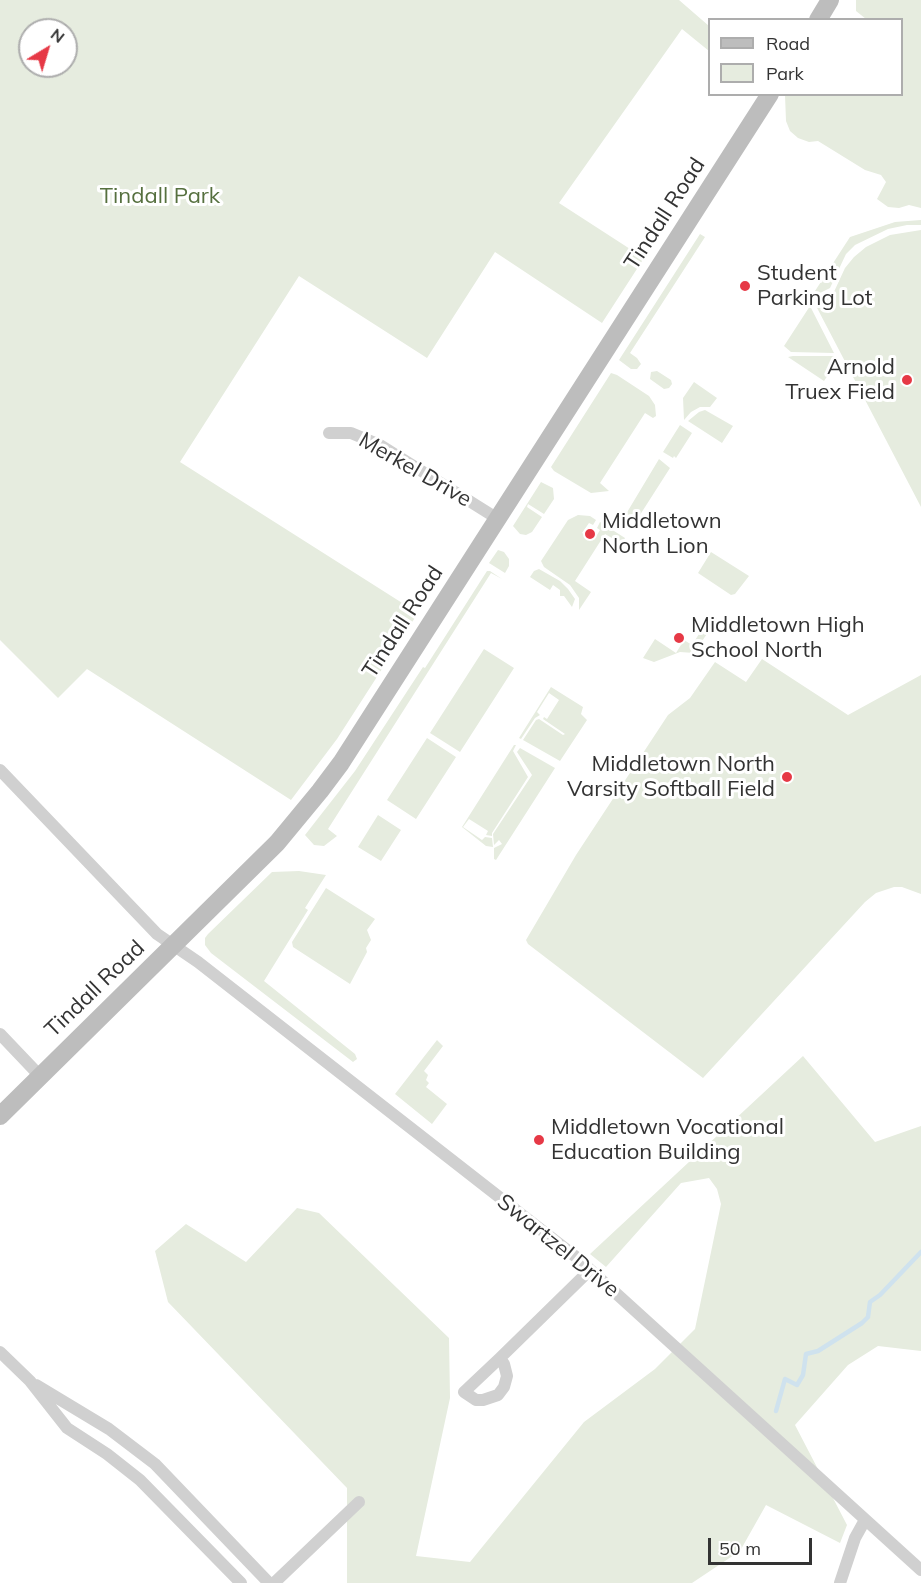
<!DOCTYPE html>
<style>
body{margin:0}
#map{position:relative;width:921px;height:1583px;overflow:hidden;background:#fff;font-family:Mulish,sans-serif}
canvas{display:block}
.legend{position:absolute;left:708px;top:18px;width:195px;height:78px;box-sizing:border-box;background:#fff;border:2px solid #adadad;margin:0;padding:8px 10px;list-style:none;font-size:18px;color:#333}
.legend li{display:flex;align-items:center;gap:12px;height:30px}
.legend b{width:30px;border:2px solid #adadad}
.north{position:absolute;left:18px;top:18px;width:60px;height:60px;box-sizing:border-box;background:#fff;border:2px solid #adadad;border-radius:50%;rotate:38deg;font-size:16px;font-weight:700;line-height:24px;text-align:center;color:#333}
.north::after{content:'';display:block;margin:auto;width:21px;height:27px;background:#e63946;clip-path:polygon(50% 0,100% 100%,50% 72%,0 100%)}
.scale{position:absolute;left:708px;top:1538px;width:104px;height:27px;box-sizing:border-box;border:3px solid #333;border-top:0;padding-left:8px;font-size:18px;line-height:21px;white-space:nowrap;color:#333;-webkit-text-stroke:4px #fff;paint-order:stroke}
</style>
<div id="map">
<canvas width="921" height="1583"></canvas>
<ul class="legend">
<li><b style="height:8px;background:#bdbdbd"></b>Road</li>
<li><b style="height:16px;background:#e6ecdf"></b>Park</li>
</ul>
<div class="north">N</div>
<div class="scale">50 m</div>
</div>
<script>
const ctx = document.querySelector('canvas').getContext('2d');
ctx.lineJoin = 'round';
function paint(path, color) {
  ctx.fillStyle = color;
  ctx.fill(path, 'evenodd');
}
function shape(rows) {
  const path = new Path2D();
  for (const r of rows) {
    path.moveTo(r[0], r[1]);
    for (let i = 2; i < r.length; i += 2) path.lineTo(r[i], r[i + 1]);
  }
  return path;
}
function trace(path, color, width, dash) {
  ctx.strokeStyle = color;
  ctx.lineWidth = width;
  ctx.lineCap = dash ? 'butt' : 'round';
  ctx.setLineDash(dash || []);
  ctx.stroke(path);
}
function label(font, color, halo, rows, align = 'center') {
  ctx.font = font + ' Mulish,sans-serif';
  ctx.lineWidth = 6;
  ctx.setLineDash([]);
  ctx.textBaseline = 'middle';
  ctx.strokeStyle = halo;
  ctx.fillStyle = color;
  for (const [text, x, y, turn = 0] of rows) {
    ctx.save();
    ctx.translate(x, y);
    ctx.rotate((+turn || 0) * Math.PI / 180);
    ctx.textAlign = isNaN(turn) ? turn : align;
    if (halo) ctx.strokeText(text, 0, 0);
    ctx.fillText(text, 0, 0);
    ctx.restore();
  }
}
const green = shape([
 [0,0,679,0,709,26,709,51,682,29,559,203,644,258,602,323,495,252,427,358,299,276,180,462,418,613,337,739,291,800,87,669,58,698,0,640],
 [30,30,66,30,66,66,30,66],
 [856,0,921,0,921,208,909,205,899,208,888,207,877,199,886,182,881,175,865,170,818,141,809,142,798,138,790,131,786,121,785,95,902,94,902,20,866,19,856,11],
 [921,220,921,225,907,225,888,229,855,245,846,254,830,288,820,293,815,291,850,237,895,222],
 [921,230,921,507,815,304,833,294,845,268,854,257,866,247,890,235],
 [700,234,705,237,630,353,637,358,641,364,637,369,631,369,619,360],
 [810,306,834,353,791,352,784,346],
 [793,356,835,356,838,360,824,381,788,357],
 [657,371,671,380,672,384,669,388,664,389,650,379,651,372],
 [611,373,617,375,649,396,655,405,656,416,653,418,645,413,600,483,609,491,591,493,554,471,551,467],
 [694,382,717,398,710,407,700,407,691,412,684,420,683,398],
 [705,410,733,426,722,443,688,421,699,412],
 [680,425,692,433,676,458,674,456,673,458,663,452],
 [659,459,670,468,638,518,632,516,623,519],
 [541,482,553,488,554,499,544,514,528,504,527,507,542,517,532,532,526,535,520,534,513,526],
 [578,515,590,516,596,520,593,525,589,523,582,533,594,540,600,530,597,528,600,522,625,538,622,544,605,534,575,581,591,592,579,610,579,598,570,585,544,567,541,561,568,520],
 [498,550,504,552,509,559,509,566,505,573,489,563],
 [711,552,749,576,735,594,731,595,698,573],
 [539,569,560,581,568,589,575,599,572,607,564,596,560,596,560,590,553,585,550,590,530,577,534,571],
 [487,571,490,571,502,579,491,573,328,829,337,836,324,846,314,845,305,835,355,771,423,667,425,668],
 [711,615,717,619,694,653,680,652,654,662,643,658,655,639,676,653,684,640,692,645],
 [484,649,514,668,460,752,430,733],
 [762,659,848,715,921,675,921,894,902,887,894,887,876,893,865,902,703,1078,528,944,526,940,576,855,668,715,690,698,715,662,746,682],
 [551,687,583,707,581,714,587,720,560,761,523,740,536,720,539,719,563,735,565,734,543,719,544,717,547,719,559,700,549,693,537,712,540,715,535,718,521,739,519,738],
 [427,738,456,757,416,819,387,800],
 [514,745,516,745,513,751,528,777,492,833,492,836,486,835,488,831,469,819,463,827,482,840,485,837,492,838,493,847,486,846,462,827],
 [520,748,555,768,496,860,494,859,494,848,502,844,499,840,494,845,493,834,532,775,517,752],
 [378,815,401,830,381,861,358,847],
 [299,871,326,875,305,908,308,910,264,981,355,1054,357,1059,353,1062,211,953,205,945,205,938,208,934,272,872],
 [326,888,375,919,367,930,371,940,366,948,367,952,350,984,293,947,292,942],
 [437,1040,443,1046,424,1071,428,1075,426,1080,429,1083,426,1087,447,1104,432,1124,395,1094],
 [803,1056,875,1142,921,1126,921,1351,878,1346,848,1365,795,1425,847,1525,840,1543,766,1505,740,1551,692,1583,347,1583,347,1488,168,1302,155,1251,186,1224,246,1262,297,1208,319,1213,449,1338,450,1398,416,1556,470,1562,584,1422,655,1369,695,1329,721,1204,717,1189,709,1178,681,1183,606,1267,590,1254]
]);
const stream = shape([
 [776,1411,785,1379,797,1385,803,1375,806,1354,818,1351,862,1323,868,1317,870,1302,880,1295,921,1252]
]);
const street = shape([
 [329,433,351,433,380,445,498,519],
 [0,770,157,934,198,962,576,1257,921,1570],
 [0,1034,40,1076],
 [0,1352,30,1381,67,1428,107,1454,140,1480,241,1583],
 [500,1358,504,1364,507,1376,504,1387,498,1395,483,1400,476,1400,464,1392,500,1358,590,1270],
 [36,1385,109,1429,155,1464,269,1583],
 [274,1583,359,1502],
 [840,1583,855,1538,865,1520]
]);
const secondary = shape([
 [818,20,830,0],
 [0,1116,277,843,320,791,341,763,491,529,770,94]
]);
const markers = [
 [745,286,6,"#e63946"],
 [907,380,6,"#e63946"],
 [590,534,6,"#e63946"],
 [679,638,6,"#e63946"],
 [787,777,6,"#e63946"],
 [539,1140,6,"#e63946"]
];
const parkNames = [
 ["Tindall Park",160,196]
];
const streetNames = [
 ["Tindall Road",665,214,-57],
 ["Merkel Drive",415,470,30],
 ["Tindall Road",403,622,-57],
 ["Tindall Road",95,989,-44],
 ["Swartzel Drive",558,1246,39]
];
const poiNames = [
 ["Student",757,273],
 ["Parking Lot",757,298],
 ["Arnold",895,367,"right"],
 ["Truex Field",895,392,"right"],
 ["Middletown",602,521],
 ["North Lion",602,546],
 ["Middletown High",691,625],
 ["School North",691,650],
 ["Middletown North",775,764,"right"],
 ["Varsity Softball Field",775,789,"right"],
 ["Middletown Vocational",551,1127],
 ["Education Building",551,1152]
];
paint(green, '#e6ecdf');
trace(stream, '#cfe2ee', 4.5);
trace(street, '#d0d0d0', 12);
trace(secondary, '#bdbdbd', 18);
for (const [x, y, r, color] of markers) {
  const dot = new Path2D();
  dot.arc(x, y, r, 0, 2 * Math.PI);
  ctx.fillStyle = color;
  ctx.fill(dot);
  trace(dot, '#fff', 2);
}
label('22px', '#56703f', '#fff', parkNames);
label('22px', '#333', '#fff', streetNames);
label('22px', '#333', '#fff', poiNames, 'left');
</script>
